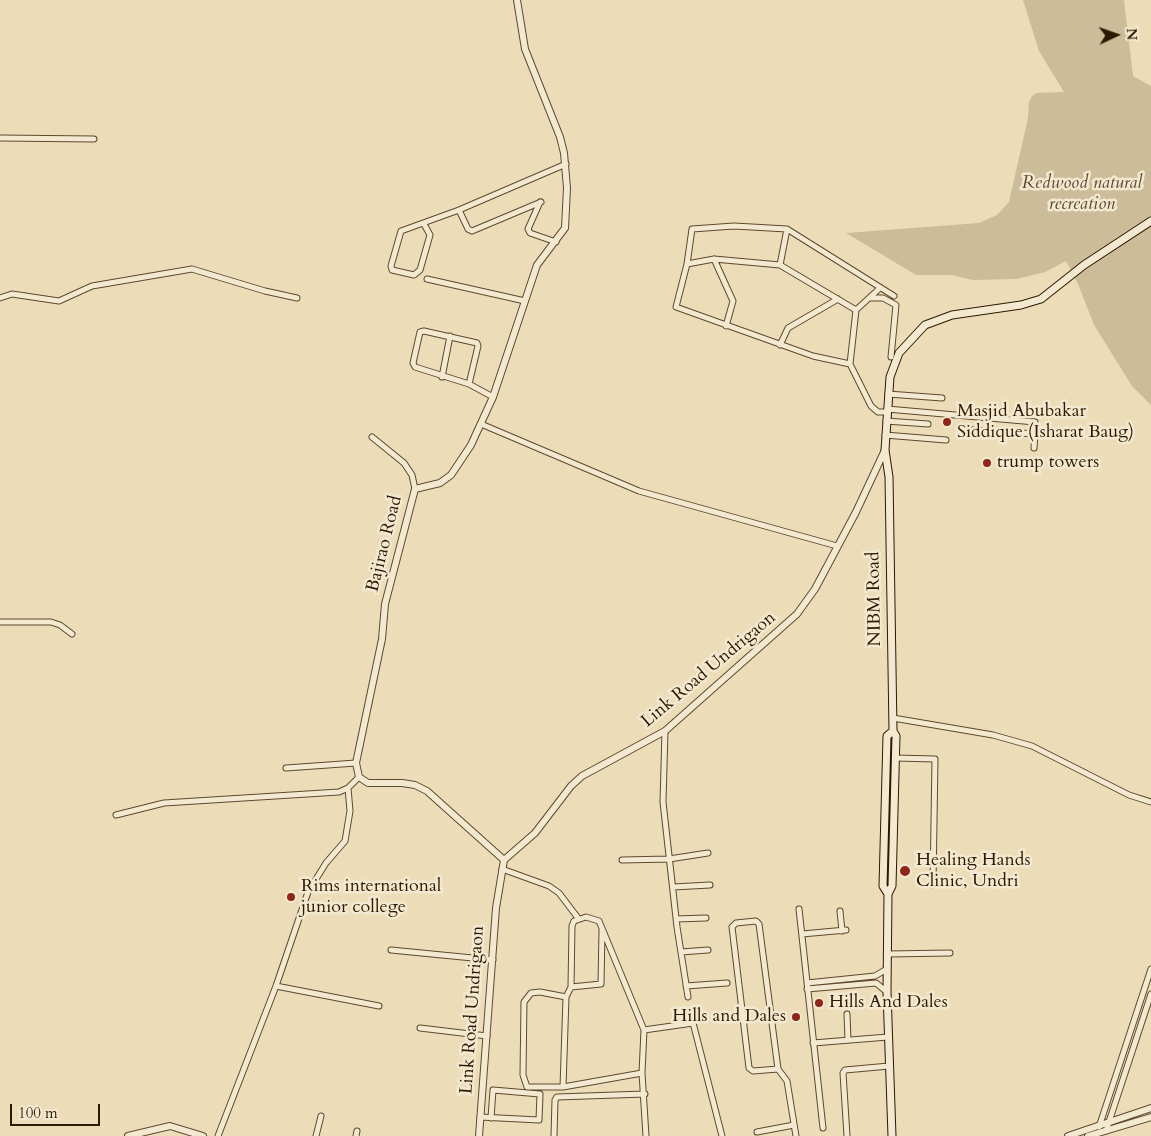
<!DOCTYPE html>
<style>
body{margin:0}
#map{position:relative;width:1151px;height:1136px;overflow:hidden;background:#ecddb8;font-family:Cardo,serif}
canvas{display:block}
.north{position:absolute;left:1091px;top:10px;width:50px;height:50px;-webkit-text-stroke:4px #f3e9d1;paint-order:stroke;rotate:87deg;font-size:14px;font-weight:700;line-height:20px;text-align:center;color:#2d1801}
.north::after{content:'';display:block;margin:auto;width:18px;height:22px;background:#2d1801;clip-path:polygon(50% 0,100% 100%,50% 72%,0 100%)}
.scale{position:absolute;left:10px;top:1104px;width:90px;height:22px;box-sizing:border-box;border:2px solid #2d1801;border-top:0;padding-left:6px;font-size:15px;line-height:18px;white-space:nowrap;color:#2d1801;-webkit-text-stroke:4px #f3e9d1;paint-order:stroke}
</style>
<div id="map">
<canvas width="1151" height="1136"></canvas>
<div class="north">N</div>
<div class="scale">100 m</div>
</div>
<script>
const ctx = document.querySelector('canvas').getContext('2d');
ctx.lineJoin = 'round';
function paint(path, color) {
  ctx.fillStyle = color;
  ctx.fill(path, 'evenodd');
}
function shape(rows) {
  const path = new Path2D();
  for (const r of rows) {
    path.moveTo(r[0], r[1]);
    for (let i = 2; i < r.length; i += 2) path.lineTo(r[i], r[i + 1]);
  }
  return path;
}
function trace(path, color, width, dash) {
  ctx.strokeStyle = color;
  ctx.lineWidth = width;
  ctx.lineCap = dash ? 'butt' : 'round';
  ctx.setLineDash(dash || []);
  ctx.stroke(path);
}
function label(font, color, halo, rows, align = 'center') {
  ctx.font = font + ' Cardo,serif';
  ctx.lineWidth = 5;
  ctx.setLineDash([]);
  ctx.textBaseline = 'middle';
  ctx.strokeStyle = halo;
  ctx.fillStyle = color;
  for (const [text, x, y, turn = 0] of rows) {
    ctx.save();
    ctx.translate(x, y);
    ctx.rotate((+turn || 0) * Math.PI / 180);
    ctx.textAlign = isNaN(turn) ? turn : align;
    if (halo) ctx.strokeText(text, 0, 0);
    ctx.fillText(text, 0, 0);
    ctx.restore();
  }
}
const green = shape([
 [1023,0,1124,0,1133,76,1151,86,1151,405,1132,386,1094,325,1078,284,1066,261,1045,272,1017,279,973,280,951,275,916,275,846,233,979,223,997,215,1009,202,1028,118,1029,102,1032,96,1037,93,1064,92,1039,51]
]);
const minor = shape([
 [0,138,94,139],
 [540,202,528,229,530,233,556,242],
 [459,210,468,229,472,231,541,202],
 [424,224,430,235,420,270,414,275,392,270,391,266,401,231,459,210,566,164],
 [714,259,733,301,726,326],
 [687,264,714,259,780,265,856,310],
 [780,265,787,229],
 [427,279,525,301],
 [0,298,12,294,59,301,92,286,192,269,265,291,297,298],
 [870,298,883,298,896,305,891,357],
 [780,345,788,328,838,299],
 [850,364,856,310,880,288],
 [442,377,450,336],
 [469,384,415,367,413,363,420,332,424,331,477,343,478,346,469,384,493,397],
 [888,394,942,398],
 [887,409,1035,422,1035,434],
 [886,412,878,412,871,406,850,364,813,356,676,307,687,264,692,229,734,226,787,229,894,296],
 [886,421,928,424],
 [481,424,639,491,837,546],
 [972,430,1035,434,1034,448],
 [885,435,946,440],
 [372,437,404,463,412,475,415,489],
 [0,622,51,622,60,625,72,634],
 [893,718,993,735,1032,746,1129,795,1151,802],
 [665,731,663,802,677,927,688,997],
 [895,758,935,759,933,885],
 [286,768,356,763],
 [116,815,164,803,339,792,348,788,359,777],
 [622,860,669,859,708,853],
 [502,869,549,886,559,893,578,918],
 [673,887,710,885],
 [799,909,823,1128],
 [840,911,842,931],
 [676,919,706,918],
 [802,934,846,930],
 [391,950,493,960],
 [681,952,708,950],
 [887,954,950,953],
 [807,983,875,976,887,969],
 [276,986,379,1006],
 [686,986,727,983],
 [571,987,601,984,602,930],
 [807,989,876,983,887,992],
 [566,997,571,987,572,926,574,921,586,917,599,921,644,1030,642,1073,646,1136],
 [847,1014,848,1040],
 [691,1015,722,1136],
 [420,1028,487,1036],
 [644,1030,693,1023],
 [813,1043,888,1037],
 [778,1069,753,1071,749,1068,732,927,736,923,756,921,759,924,778,1069,787,1081,796,1136],
 [563,1087,566,997,540,992,531,993,524,1002,523,1075,527,1087,563,1087,642,1073],
 [480,1117,539,1120,540,1094,493,1090,491,1118],
 [1099,1127,1151,969],
 [1106,1131,1151,994],
 [757,1132,794,1125],
 [218,1136,276,986,308,892,326,863,345,841,350,811,348,788],
 [316,1136,321,1116],
 [356,1136,357,1131],
 [554,1136,555,1100,557,1097,645,1094],
 [847,1136,843,1073,845,1070,889,1066]
]);
const tertiary = shape([
 [504,860,427,791,415,785,402,783,368,783,359,777,356,763,382,639,385,604,415,489,440,483,451,475,471,445,493,397,537,265,565,228,567,188,564,153,560,137,525,49,517,0],
 [128,1136,170,1126,203,1136],
 [479,1136,496,908,504,860,535,833,571,786,582,776,665,731,797,614,815,589,856,512,885,450],
 [1068,1136,1151,1108],
 [1088,1136,1151,1117]
]);
const secondary = shape([
 [888,894,892,886,896,736,893,731],
 [892,1136,887,992,888,894,883,886,887,736,893,731,889,477,885,450,890,377,899,353,925,325,952,315,1021,305,1041,299,1084,265,1151,221]
]);
const markers = [
 [947,422,5,"#8f2418"],
 [987,463,5,"#8f2418"],
 [905,871,6,"#8f2418"],
 [291,897,5,"#8f2418"],
 [819,1003,5,"#8f2418"],
 [796,1017,5,"#8f2418"]
];
const parkNames = [
 ["Redwood natural",1082,184],
 ["recreation",1082,205]
];
const poiNames = [
 ["Masjid Abubakar",957,412],
 ["Siddique (Isharat Baug)",957,433],
 ["trump towers",997,463],
 ["Healing Hands",916,861],
 ["Clinic, Undri",916,882],
 ["Rims international",301,887],
 ["junior college",301,908],
 ["Hills And Dales",829,1003],
 ["Hills and Dales",786,1017,"right"]
];
const streetNames = [
 ["Bajirao Road",385,544,-76],
 ["NIBM Road",875,599,-91],
 ["Link Road Undrigaon",709,670,-40],
 ["Link Road Undrigaon",473,1010,-86]
];
paint(green, '#ccbc99');
trace(minor, '#5d492f', 7);
trace(tertiary, '#5d492f', 8);
trace(secondary, '#2d1801', 9);
trace(minor, '#f3e9d1', 5);
trace(tertiary, '#f3e9d1', 6);
trace(secondary, '#f3e9d1', 7);
for (const [x, y, r, color] of markers) {
  const dot = new Path2D();
  dot.arc(x, y, r, 0, 2 * Math.PI);
  ctx.fillStyle = color;
  ctx.fill(dot);
  trace(dot, '#f3e9d1', 2);
}
label('italic 18px', '#5d492f', '#f3e9d1', parkNames);
label('18px', '#2d1801', '#f3e9d1', poiNames, 'left');
label('18px', '#2d1801', '#f3e9d1', streetNames);
</script>
